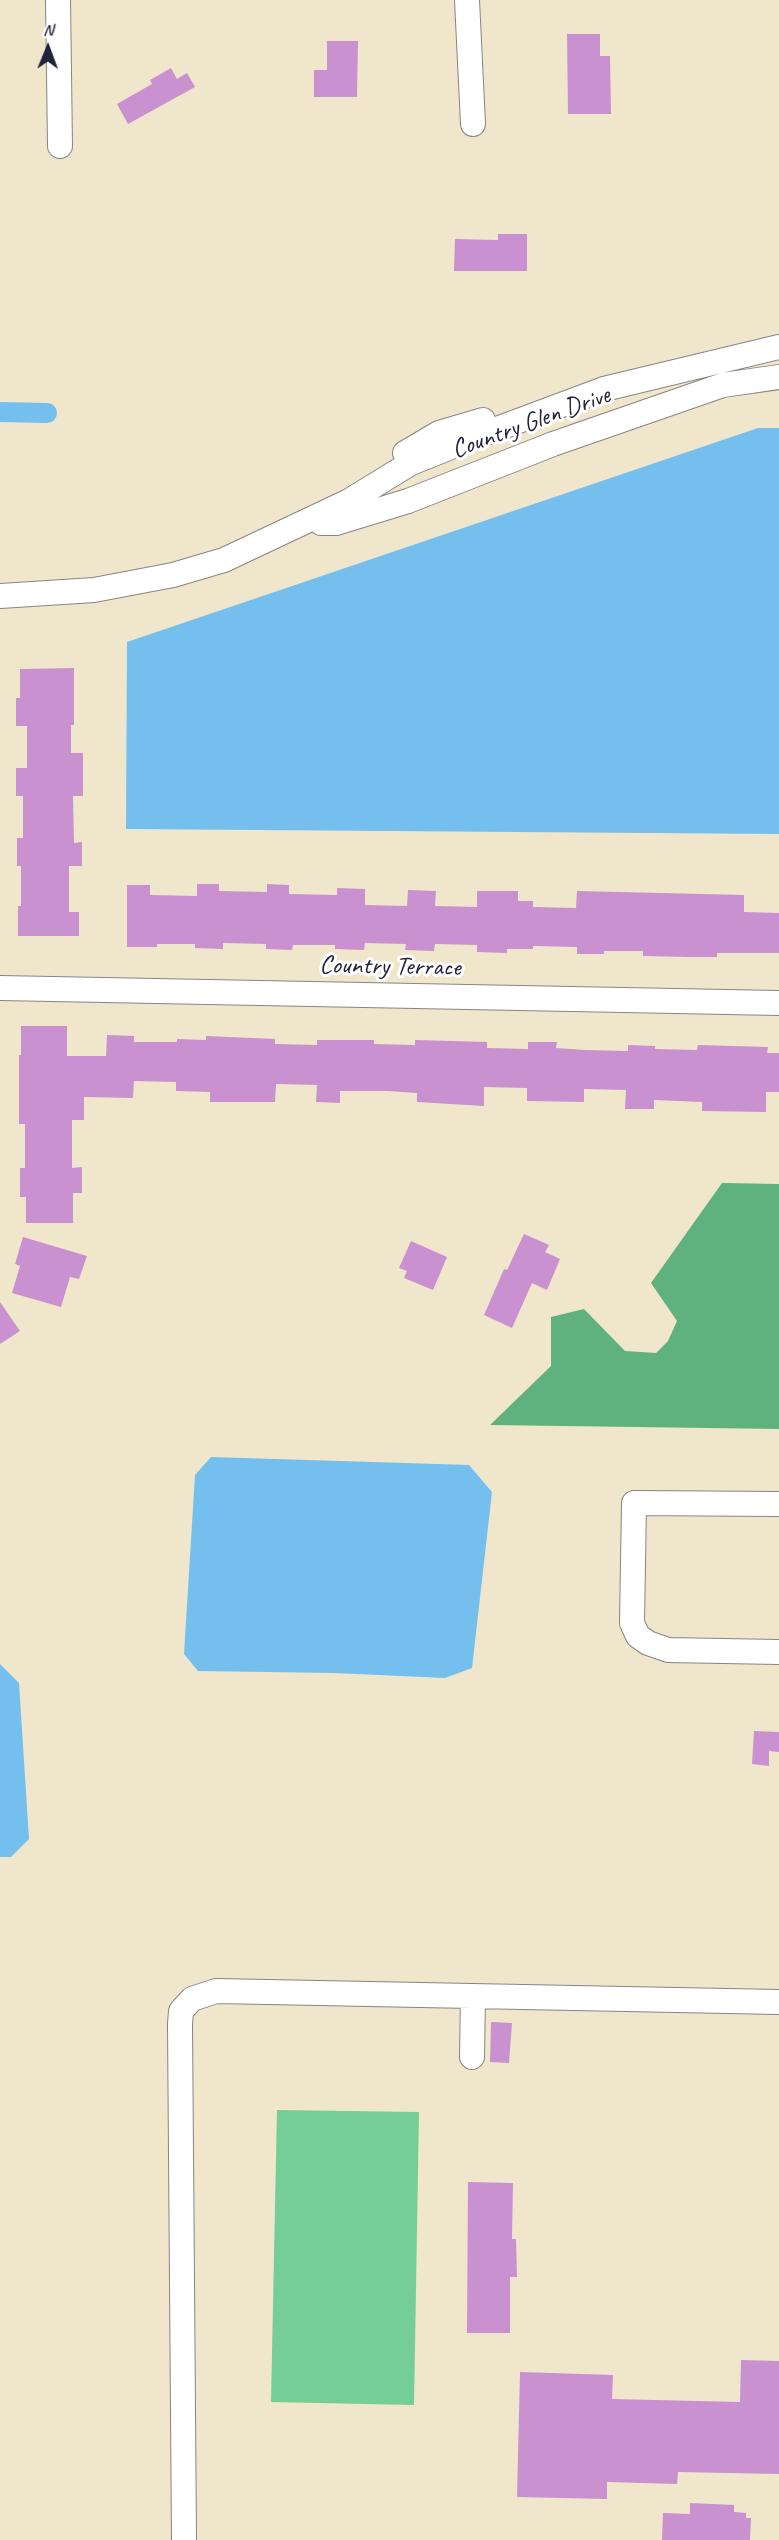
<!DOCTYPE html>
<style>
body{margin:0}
#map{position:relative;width:779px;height:2540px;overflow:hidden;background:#f0e6cc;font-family:Caveat,sans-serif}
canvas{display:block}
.north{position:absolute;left:18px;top:18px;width:60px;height:60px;-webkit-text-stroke:4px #fff;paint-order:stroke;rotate:1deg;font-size:16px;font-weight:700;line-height:24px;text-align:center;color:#22223b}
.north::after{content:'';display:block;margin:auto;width:21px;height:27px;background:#22223b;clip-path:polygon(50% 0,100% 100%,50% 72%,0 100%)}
</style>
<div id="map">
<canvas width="779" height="2540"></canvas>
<div class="north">N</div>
</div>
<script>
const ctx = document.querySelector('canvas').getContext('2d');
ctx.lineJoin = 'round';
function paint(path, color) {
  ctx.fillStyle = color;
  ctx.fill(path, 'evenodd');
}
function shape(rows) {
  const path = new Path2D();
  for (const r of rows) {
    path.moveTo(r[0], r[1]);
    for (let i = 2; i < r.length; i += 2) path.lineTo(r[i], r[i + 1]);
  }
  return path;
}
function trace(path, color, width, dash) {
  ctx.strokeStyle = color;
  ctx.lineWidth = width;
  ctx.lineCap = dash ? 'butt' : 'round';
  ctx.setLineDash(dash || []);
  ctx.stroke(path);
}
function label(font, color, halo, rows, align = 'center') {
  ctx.font = font + ' Caveat,sans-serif';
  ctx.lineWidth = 6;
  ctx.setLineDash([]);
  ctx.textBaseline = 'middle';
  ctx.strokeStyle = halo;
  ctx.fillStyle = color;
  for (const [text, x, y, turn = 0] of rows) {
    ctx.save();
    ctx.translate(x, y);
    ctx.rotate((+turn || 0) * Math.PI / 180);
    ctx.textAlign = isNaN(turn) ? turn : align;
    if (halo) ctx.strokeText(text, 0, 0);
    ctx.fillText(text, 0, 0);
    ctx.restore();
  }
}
const green = shape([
 [277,2110,419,2112,414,2405,271,2402]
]);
const forest = shape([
 [722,1183,779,1184,779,1429,490,1425,551,1366,551,1317,584,1309,625,1351,656,1353,668,1341,677,1321,651,1283]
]);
const water = shape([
 [758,428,779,428,779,834,126,829,127,642],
 [211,1457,469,1465,492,1492,472,1668,445,1678,334,1673,198,1671,184,1654,195,1475],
 [0,1664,19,1683,29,1839,11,1857,0,1857]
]);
const canal = shape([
 [0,412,47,413]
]);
const building = shape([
 [567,34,600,34,600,56,610,56,611,114,568,114],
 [327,41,358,41,357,97,314,97,314,70,327,70],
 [171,68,177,79,187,73,195,87,128,124,117,104,152,84,150,80],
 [498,234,527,234,527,271,454,271,455,239,498,240],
 [74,668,74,725,71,725,71,753,83,753,83,796,73,796,74,843,82,842,82,866,69,866,69,912,79,912,79,936,18,936,18,906,21,906,21,866,17,866,17,838,23,838,23,796,16,796,16,768,27,768,27,726,16,726,16,698,20,698,20,669],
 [197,884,219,884,219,891,267,892,267,884,289,885,289,894,337,895,337,888,365,889,365,905,407,906,408,890,436,891,435,906,477,907,477,891,518,891,518,901,533,901,533,907,576,908,577,891,744,895,744,912,779,913,779,953,717,953,717,957,688,957,643,956,643,951,604,951,604,954,577,954,577,947,533,946,533,949,507,949,507,953,477,952,477,945,435,944,434,951,405,950,406,944,365,943,364,950,335,949,335,945,293,945,292,950,266,949,266,944,223,943,223,949,195,948,195,944,157,944,157,947,127,947,127,885,150,885,150,895,197,896],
 [21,1026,67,1026,67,1056,106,1056,107,1035,134,1036,134,1042,177,1042,177,1039,206,1040,206,1036,275,1039,275,1044,317,1045,317,1040,374,1040,374,1044,415,1045,415,1040,487,1042,487,1048,528,1049,528,1042,557,1042,556,1048,585,1050,628,1051,628,1045,655,1046,655,1049,697,1050,698,1045,768,1047,767,1053,779,1053,779,1092,766,1092,766,1112,702,1111,702,1102,654,1100,654,1109,625,1109,626,1090,584,1089,584,1102,527,1101,527,1088,484,1087,484,1106,417,1102,417,1093,387,1091,340,1091,340,1103,316,1102,317,1085,276,1084,275,1102,210,1102,210,1092,176,1091,176,1082,134,1081,133,1098,84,1097,84,1120,72,1120,72,1168,82,1167,82,1193,73,1193,73,1223,26,1223,26,1197,20,1197,20,1168,25,1168,25,1124,19,1124,19,1055,21,1055],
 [524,1234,549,1245,545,1252,560,1259,547,1290,532,1283,512,1328,484,1315,504,1269,507,1270],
 [23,1237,87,1256,79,1279,70,1277,61,1307,12,1293,20,1266,15,1264],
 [411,1241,447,1257,433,1290,404,1278,407,1271,399,1268],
 [0,1302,20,1331,0,1344],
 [754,1731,779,1732,779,1752,769,1751,769,1766,752,1764],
 [491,2022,512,2023,509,2063,490,2062],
 [468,2182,513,2183,512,2239,516,2239,517,2277,510,2277,510,2333,467,2333],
 [741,2360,779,2361,779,2474,678,2472,677,2484,607,2482,607,2499,517,2497,520,2372,613,2375,612,2399,740,2402],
 [690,2503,734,2505,734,2512,746,2513,746,2518,751,2518,750,2540,662,2540,663,2513,690,2514]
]);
const minor = shape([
 [58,0,60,146],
 [467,0,473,124],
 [405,453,439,433,483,420],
 [321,523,336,523,408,501,553,444,723,385,779,377],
 [0,596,94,590,173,575,224,560,349,501,411,463,481,435,604,389,779,347],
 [0,988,779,1003],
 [779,1504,634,1503,632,1623,638,1636,648,1643,668,1650,779,1652],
 [472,2057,473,1996],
 [184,2540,180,2024,181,2011,192,1999,216,1991,779,2002]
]);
const streetNames = [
 ["Country Glen Drive",531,423,-20],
 ["Country Terrace",390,967,1]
];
paint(green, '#74ce95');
paint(forest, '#5fb17e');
paint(water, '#74bfed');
trace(canal, '#74bfed', 20);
paint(building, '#c991cf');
trace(minor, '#898484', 26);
trace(minor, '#fff', 24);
label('26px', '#22223b', '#fff', streetNames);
</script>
